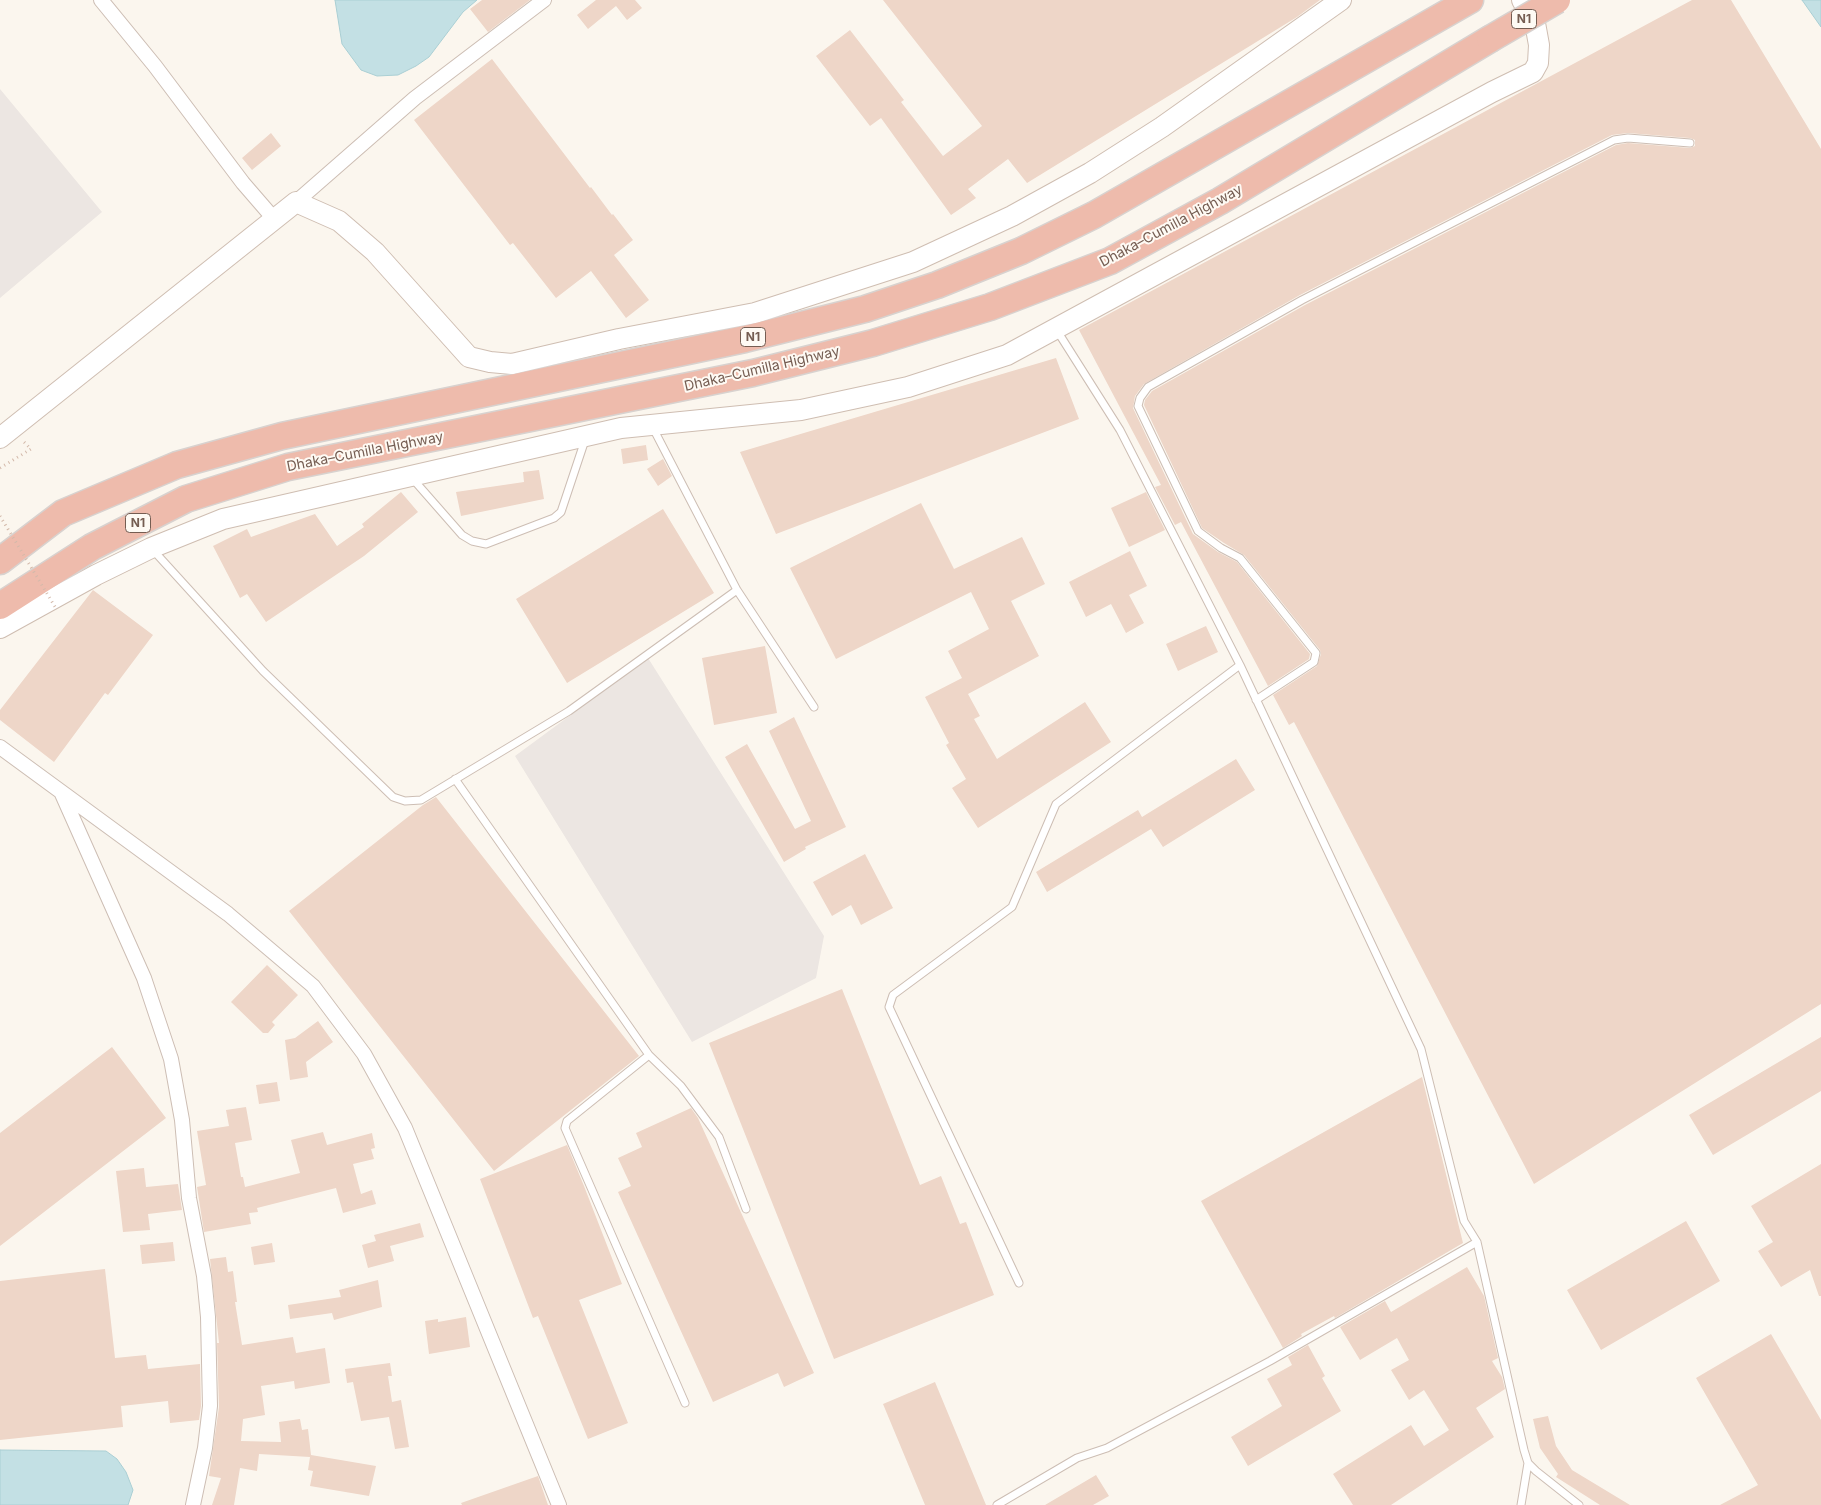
<!DOCTYPE html>
<meta charset="utf-8">
<style>
body{margin:0}
canvas{display:block;background:#fbf6ee}
</style>
<canvas width="1821" height="1505"></canvas>
<script>
const ctx = document.querySelector('canvas').getContext('2d');
ctx.lineJoin = 'round';
function paint(path, color) {
  ctx.fillStyle = color;
  ctx.fill(path, 'evenodd');
}
function shape(rows) {
  const path = new Path2D();
  for (const r of rows) {
    path.moveTo(r[0], r[1]);
    for (let i = 2; i < r.length; i += 2) path.lineTo(r[i], r[i + 1]);
  }
  return path;
}
function trace(path, color, width, dash) {
  ctx.strokeStyle = color;
  ctx.lineWidth = width;
  ctx.lineCap = dash ? 'butt' : 'round';
  ctx.setLineDash(dash || []);
  ctx.stroke(path);
}
function label(font, color, halo, rows, align = 'center') {
  ctx.font = font + ' Inter,sans-serif';
  ctx.lineWidth = 4;
  ctx.setLineDash([]);
  ctx.textBaseline = 'middle';
  ctx.strokeStyle = halo;
  ctx.fillStyle = color;
  for (const [text, x, y, turn = 0] of rows) {
    ctx.save();
    ctx.translate(x, y);
    ctx.rotate((+turn || 0) * Math.PI / 180);
    ctx.textAlign = isNaN(turn) ? turn : align;
    if (halo) ctx.strokeText(text, 0, 0);
    ctx.fillText(text, 0, 0);
    ctx.restore();
  }
}
const industrial = shape([
 [0,89,102,212,0,298],
 [648,658,824,936,816,978,692,1042,515,756]
]);
const water = shape([
 [335,0,477,0,463,12,429,57,416,66,398,75,377,76,361,70,342,44,335,0],
 [1802,0,1821,0,1821,27,1802,0],
 [0,1450,106,1451,117,1459,126,1472,133,1490,128,1505,0,1505,0,1450]
]);
const building = shape([
 [482,0,530,0,488,32,470,9],
 [596,0,635,0,642,8,627,20,616,6,588,29,577,15],
 [883,0,1320,0,1297,17,1027,183,1008,159,968,189,976,198,951,215,881,118,870,126,816,56,850,30,904,100,901,102,943,156,982,126],
 [1692,0,1731,0,1821,149,1821,1004,1534,1184,1294,722,1289,725,1273,695,1317,666,1321,654,1320,650,1244,555,1224,543,1202,528,1144,405,1145,400,1152,391,1305,305,1616,145,1628,143,1690,148,1695,146,1695,140,1690,138,1628,133,1612,135,1300,295,1144,384,1135,396,1133,408,1193,534,1218,552,1237,562,1310,654,1309,659,1268,686,1181,522,1175,525,1155,487,1161,485,1079,330],
 [492,59,590,188,591,187,612,215,613,214,633,240,614,255,649,300,626,318,591,271,556,298,513,243,510,245,414,120],
 [271,133,281,146,252,170,242,158],
 [1056,358,1079,419,776,534,740,452],
 [646,445,648,460,623,464,621,449],
 [663,459,672,476,658,486,647,469],
 [539,470,544,499,461,516,456,492,524,482,523,472],
 [401,492,418,512,364,556,266,622,247,594,240,598,213,546,247,529,251,537,315,514,337,546,364,527,362,524],
 [1146,492,1165,530,1129,547,1111,508],
 [921,503,954,569,1022,537,1045,584,1011,601,1039,656,968,694,980,716,974,719,997,759,1085,702,1111,742,978,828,952,788,966,779,946,745,949,743,925,697,962,678,948,651,989,629,971,592,836,659,790,568],
 [663,509,714,593,567,683,516,599],
 [1130,551,1147,586,1129,595,1144,623,1126,633,1111,604,1086,617,1069,582],
 [93,590,153,635,108,695,105,693,54,762,0,720,0,710],
 [1206,626,1218,652,1178,671,1166,644],
 [765,646,777,713,714,725,702,658],
 [794,717,846,827,805,847,806,849,784,862,725,757,747,744,795,829,811,821,769,731],
 [1236,759,1255,790,1163,847,1151,829,1047,892,1036,872,1138,810,1142,817],
 [436,797,639,1056,494,1171,289,911,423,805],
 [865,854,893,908,861,925,851,905,832,916,813,882],
 [267,965,298,995,272,1022,275,1025,268,1033,263,1033,231,1002],
 [842,989,920,1185,941,1176,960,1224,966,1222,994,1295,834,1359,709,1043],
 [318,1021,333,1042,306,1062,308,1077,290,1080,285,1040,295,1038],
 [1821,1037,1821,1091,1713,1155,1689,1115],
 [112,1047,166,1118,0,1246,0,1133],
 [1422,1077,1463,1243,1335,1318,1334,1316,1301,1334,1302,1336,1283,1348,1201,1201],
 [277,1082,280,1101,259,1104,256,1085],
 [246,1107,252,1140,235,1143,241,1177,243,1177,245,1187,300,1173,291,1140,323,1132,327,1145,372,1133,375,1148,371,1149,374,1159,353,1164,361,1194,372,1190,376,1204,343,1213,336,1188,257,1208,258,1212,249,1213,251,1224,204,1232,197,1187,206,1185,197,1131,229,1126,226,1110],
 [691,1108,698,1118,814,1373,784,1387,778,1373,713,1402,618,1192,631,1186,618,1158,642,1147,636,1133],
 [567,1145,584,1186,622,1284,579,1300,628,1423,588,1439,538,1316,533,1318,480,1179],
 [1821,1164,1821,1296,1819,1296,1810,1270,1781,1287,1758,1251,1773,1242,1751,1206],
 [144,1168,146,1187,178,1184,182,1210,148,1214,150,1230,123,1232,116,1171],
 [1686,1221,1720,1281,1601,1350,1567,1290],
 [420,1223,424,1237,390,1246,394,1261,368,1268,362,1245,376,1241,374,1235],
 [173,1242,175,1261,142,1264,140,1245],
 [272,1243,275,1262,254,1265,251,1247],
 [226,1257,228,1272,233,1271,237,1302,235,1302,242,1345,293,1337,296,1353,325,1348,330,1383,295,1389,294,1381,261,1386,265,1415,243,1419,241,1441,281,1442,279,1422,300,1419,302,1430,308,1429,311,1455,376,1466,369,1496,310,1486,313,1471,308,1470,310,1457,259,1454,257,1471,240,1468,234,1505,212,1505,221,1478,209,1476,219,1407,217,1343,219,1343,210,1259],
 [1467,1267,1484,1296,1498,1358,1492,1361,1502,1377,1505,1389,1476,1408,1494,1437,1391,1505,1353,1505,1333,1474,1411,1425,1424,1446,1449,1430,1424,1390,1409,1400,1391,1370,1409,1360,1397,1338,1360,1360,1340,1327,1385,1301,1391,1312],
 [105,1269,115,1358,146,1355,148,1369,200,1364,201,1406,199,1420,170,1423,168,1401,121,1406,123,1427,0,1440,0,1281],
 [378,1280,382,1307,334,1320,332,1313,290,1319,288,1305,341,1297,339,1290],
 [466,1317,470,1347,429,1354,425,1321,438,1319,438,1322],
 [1771,1334,1821,1420,1821,1505,1720,1505,1758,1485,1696,1378],
 [1308,1345,1325,1376,1322,1378,1341,1411,1248,1466,1231,1437,1282,1406,1267,1379,1292,1365,1288,1357],
 [390,1363,392,1376,388,1376,392,1402,401,1400,409,1447,395,1449,389,1417,361,1421,353,1382,347,1383,345,1369],
 [935,1382,986,1505,925,1505,883,1404],
 [1548,1416,1556,1446,1572,1470,1630,1505,1600,1505,1556,1477,1558,1474,1540,1448,1533,1419],
 [1096,1475,1109,1496,1093,1505,1045,1505],
 [538,1476,548,1505,462,1505,461,1503]
]);
const path = shape([
 [0,468,31,449,23,441]
]);
const lane = shape([
 [1056,329,1120,430,1240,665,1421,1049,1464,1221,1477,1242,1524,1450,1528,1463,1536,1471,1579,1505],
 [653,428,737,590],
 [412,478,462,535,472,541,486,544,554,518,561,512,585,440],
 [153,550,263,671,393,797,405,801,421,800,569,711,737,590,814,707],
 [1256,700,1314,662,1316,653,1240,558,1221,548,1198,531,1138,406,1140,398,1148,387,1302,300,1614,140,1628,138,1690,143],
 [455,779,649,1055,681,1086,719,1137,746,1209],
 [649,1055,567,1121,565,1128,685,1403],
 [1019,1283,889,1007,893,995,1012,907,1056,804,1240,665],
 [997,1505,1077,1458,1107,1448,1270,1361,1477,1242],
 [1521,1505,1528,1463]
]);
const street = shape([
 [101,0,155,66,243,183,275,220],
 [296,202,415,98,544,0],
 [0,747,228,914,313,986,364,1054,405,1128,559,1505],
 [62,794,144,978,171,1059,182,1120,189,1198,204,1276,208,1317,210,1406,205,1448,193,1505]
]);
const secondary = shape([
 [0,438,296,202,339,221,375,252,469,357,490,362,512,364,619,339,755,313,913,262,1012,216,1090,173,1162,127,1341,0],
 [0,628,96,575,151,548,223,519,621,428,801,410,908,387,1007,355,1492,92,1533,72,1538,63,1539,45,1535,23,1522,0]
]);
const highway = shape([
 [0,561,63,513,177,465,282,436,745,339,865,309,937,285,1021,251,1094,215,1470,0],
 [0,606,92,547,186,499,288,467,753,373,873,343,990,307,1110,261,1220,201,1490,39]
]);
const pathBridge = shape([
 [0,516,57,610]
]);
const highwayBridge = shape([
 [1490,39,1557,0]
]);
const shields = [
 [1524,19,25],
 [753,337,25],
 [138,523,25]
];
const shieldNames = [
 ["N1",1524,19],
 ["N1",753,337],
 ["N1",138,523]
];
const streetNames = [
 ["Dhaka–Cumilla Highway",1171,226,-28],
 ["Dhaka–Cumilla Highway",762,369,-13],
 ["Dhaka–Cumilla Highway",365,452,-11]
];
paint(industrial, '#ece6e2');
paint(water, '#c3e0e4');
trace(water, '#aacfd4', 1);
paint(building, '#eed6c8');
trace(lane, '#cdbeb4', 9);
trace(street, '#cdbeb4', 16);
trace(secondary, '#cfbeb2', 22);
trace(highway, '#d8d2cf', 29);
trace(path, '#d3b9aa', 3, [1, 4]);
trace(lane, '#fff', 7);
trace(street, '#fff', 14);
trace(secondary, '#fff', 20);
trace(highway, '#eebbac', 26);
trace(highwayBridge, '#d8d2cf', 29, []);
trace(pathBridge, '#d3b9aa', 3, [1, 4]);
trace(highwayBridge, '#eebbac', 26);
for (const [x, y, w] of shields) {
  const box = new Path2D();
  box.roundRect(x - w / 2, y - 9.5, w, 19, 4);
  ctx.fillStyle = '#fefaf4';
  ctx.fill(box);
  trace(box, '#755d52', 1);
}
label('bold 12px', '#755d52', null, shieldNames);
label('14px', '#755d52', '#fefaf4', streetNames);
</script>
